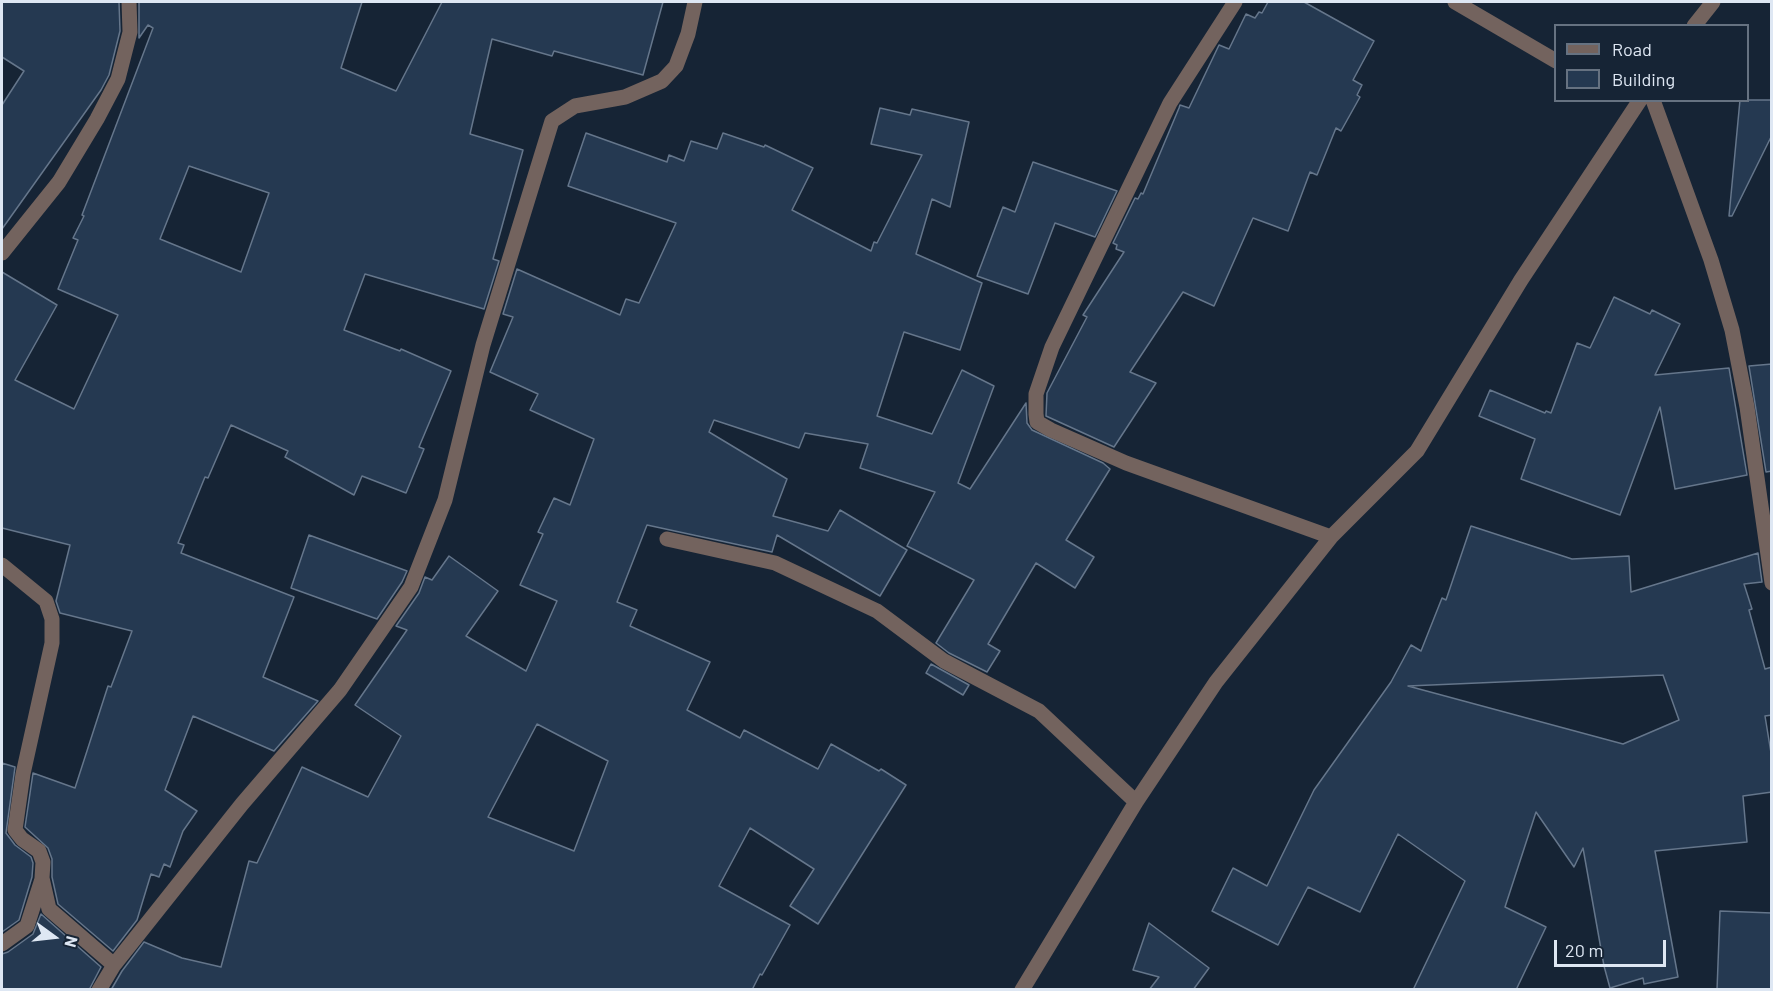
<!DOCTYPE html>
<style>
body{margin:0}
#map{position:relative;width:1773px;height:991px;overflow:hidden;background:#162435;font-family:Barlow,sans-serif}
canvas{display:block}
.frame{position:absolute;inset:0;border:3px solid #dee7f3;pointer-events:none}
.legend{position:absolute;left:1554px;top:24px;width:195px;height:78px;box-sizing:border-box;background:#162435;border:2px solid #667281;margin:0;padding:8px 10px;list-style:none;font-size:18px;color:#dee7f3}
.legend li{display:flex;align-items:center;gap:12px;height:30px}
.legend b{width:30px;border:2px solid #667281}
.north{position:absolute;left:24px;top:907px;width:60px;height:60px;-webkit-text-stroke:4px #162435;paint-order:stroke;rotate:105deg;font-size:16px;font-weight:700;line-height:24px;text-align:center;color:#dee7f3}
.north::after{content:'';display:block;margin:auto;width:21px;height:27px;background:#dee7f3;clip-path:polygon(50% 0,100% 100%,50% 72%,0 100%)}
.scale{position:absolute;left:1554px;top:940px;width:112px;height:27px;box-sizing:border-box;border:3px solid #dee7f3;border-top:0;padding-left:8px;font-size:18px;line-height:21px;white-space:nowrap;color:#dee7f3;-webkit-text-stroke:4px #162435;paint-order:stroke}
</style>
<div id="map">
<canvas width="1773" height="991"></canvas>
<div class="frame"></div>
<ul class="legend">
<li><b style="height:8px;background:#73635e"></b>Road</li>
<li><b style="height:16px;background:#253951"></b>Building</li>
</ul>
<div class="north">N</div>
<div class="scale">20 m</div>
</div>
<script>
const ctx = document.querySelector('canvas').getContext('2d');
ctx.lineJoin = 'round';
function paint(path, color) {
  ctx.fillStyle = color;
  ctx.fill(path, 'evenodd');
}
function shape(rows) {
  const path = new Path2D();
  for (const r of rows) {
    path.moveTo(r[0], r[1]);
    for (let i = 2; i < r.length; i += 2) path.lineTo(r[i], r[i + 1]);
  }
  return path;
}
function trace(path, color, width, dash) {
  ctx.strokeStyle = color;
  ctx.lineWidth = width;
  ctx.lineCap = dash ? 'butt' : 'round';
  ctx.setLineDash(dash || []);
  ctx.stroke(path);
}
const building = shape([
 [2,2,119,2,120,31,109,75,101,90,2,229,2,105,24,71,2,57,2,2],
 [139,2,362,2,341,68,396,91,442,2,663,2,643,75,554,51,552,56,492,39,470,134,523,150,493,259,499,261,484,309,365,274,344,330,400,351,401,349,451,371,419,447,424,449,406,493,362,476,354,495,285,457,288,451,231,425,208,478,205,477,178,543,184,545,181,553,294,597,263,677,318,701,274,751,193,716,165,790,197,811,183,831,170,867,164,864,159,877,151,874,137,920,113,951,58,904,52,877,52,859,48,848,25,827,33,773,75,788,108,686,111,687,132,631,60,613,56,601,70,545,2,528,2,272,57,305,15,380,74,409,118,315,58,289,78,240,73,238,84,216,82,215,153,28,148,25,139,38,139,2],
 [189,166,269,193,241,272,160,239,189,166],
 [1268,2,1304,2,1374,41,1353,80,1362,85,1357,95,1360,97,1341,131,1336,128,1317,175,1310,172,1288,231,1253,218,1214,306,1183,292,1130,372,1156,383,1114,447,1046,416,1047,393,1087,317,1083,315,1124,252,1116,249,1117,245,1113,243,1135,198,1138,199,1141,193,1143,194,1179,108,1180,105,1189,108,1219,45,1229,49,1246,14,1255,18,1259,12,1262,13,1268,2],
 [1740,100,1772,100,1772,135,1732,216,1729,216,1740,100],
 [880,108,910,115,912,109,969,122,950,207,932,199,916,254,982,283,960,350,904,332,877,416,932,434,962,370,994,386,958,483,970,489,1026,403,1027,423,1032,430,1103,463,1110,469,1066,540,1094,557,1075,588,1036,563,988,644,1000,651,987,672,949,653,936,643,974,580,907,546,935,492,860,468,868,444,805,433,799,448,714,420,709,432,787,479,773,516,828,531,840,510,907,550,880,596,777,535,772,552,647,525,617,602,637,610,630,626,710,662,687,710,740,738,744,730,818,769,831,744,879,771,881,769,906,785,818,924,790,906,814,869,750,828,719,886,790,925,762,975,760,974,752,990,111,990,122,971,144,942,182,958,221,967,249,861,257,863,302,767,368,797,401,736,355,705,407,630,396,626,419,593,425,577,432,580,449,556,498,591,466,636,526,671,557,601,520,585,543,534,538,532,554,498,570,505,594,439,530,410,538,394,490,372,513,317,503,314,517,269,620,315,626,299,639,303,676,223,568,186,586,133,667,162,669,155,684,161,691,141,717,149,723,133,764,147,765,145,813,168,792,210,871,251,874,242,877,243,922,155,871,144,880,108],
 [537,724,608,761,574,851,488,817,537,724],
 [1033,162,1117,191,1095,237,1055,223,1028,294,977,276,1003,207,1015,212,1033,162],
 [1614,297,1650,314,1652,310,1680,324,1655,375,1729,368,1747,475,1675,489,1660,407,1620,515,1521,479,1535,439,1479,416,1490,390,1545,413,1546,411,1551,413,1577,343,1590,348,1614,297],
 [1772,364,1772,471,1766,472,1749,366,1772,364],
 [1471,526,1572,559,1629,556,1631,592,1758,553,1762,582,1744,584,1752,609,1749,610,1765,669,1772,667,1772,715,1765,716,1772,759,1772,792,1743,796,1747,842,1655,851,1678,977,1644,984,1643,978,1610,988,1604,966,1583,848,1574,867,1536,812,1505,907,1546,927,1516,990,1413,990,1465,881,1398,834,1360,912,1308,887,1278,945,1212,911,1233,868,1267,886,1314,790,1391,682,1411,645,1421,651,1442,598,1446,600,1471,526],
 [1663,675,1679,720,1623,744,1408,686,1663,675],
 [309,535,407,571,402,582,377,619,291,588,309,535],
 [931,664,969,685,963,695,926,673,931,664],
 [2,763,15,767,6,833,15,845,31,857,33,863,32,877,19,920,2,932,2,763],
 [1720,911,1772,913,1772,990,1717,990,1720,911],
 [41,914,101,967,89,990,2,990,2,954,8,952,33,934,41,914],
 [1149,923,1209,968,1193,990,1149,990,1159,977,1133,970,1149,923]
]);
const minor = shape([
 [1235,2,1170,103,1052,347,1036,394,1036,414,1037,422,1051,430,1126,463,1331,537],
 [1455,2,1556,61],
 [1694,26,1713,2],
 [1653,100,1711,260,1732,330,1747,407,1772,583],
 [2,253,59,182,97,119,118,79,130,32,129,2],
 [667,539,775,563,877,611,944,661,1039,711,1136,802],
 [2,565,46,601,52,619,52,643,23,774,15,830,22,839,39,851,43,862,42,878,49,909,114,965],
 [2,944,27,926,42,879],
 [99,990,114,965,242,804,340,690,411,587,445,500,483,345,552,121,575,106,625,97,662,81,676,66,688,34,695,2],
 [1022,990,1136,802,1216,682,1331,537,1417,451,1521,280,1640,100]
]);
paint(building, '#253951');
trace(building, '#65768b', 1.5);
trace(minor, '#73635e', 15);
</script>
